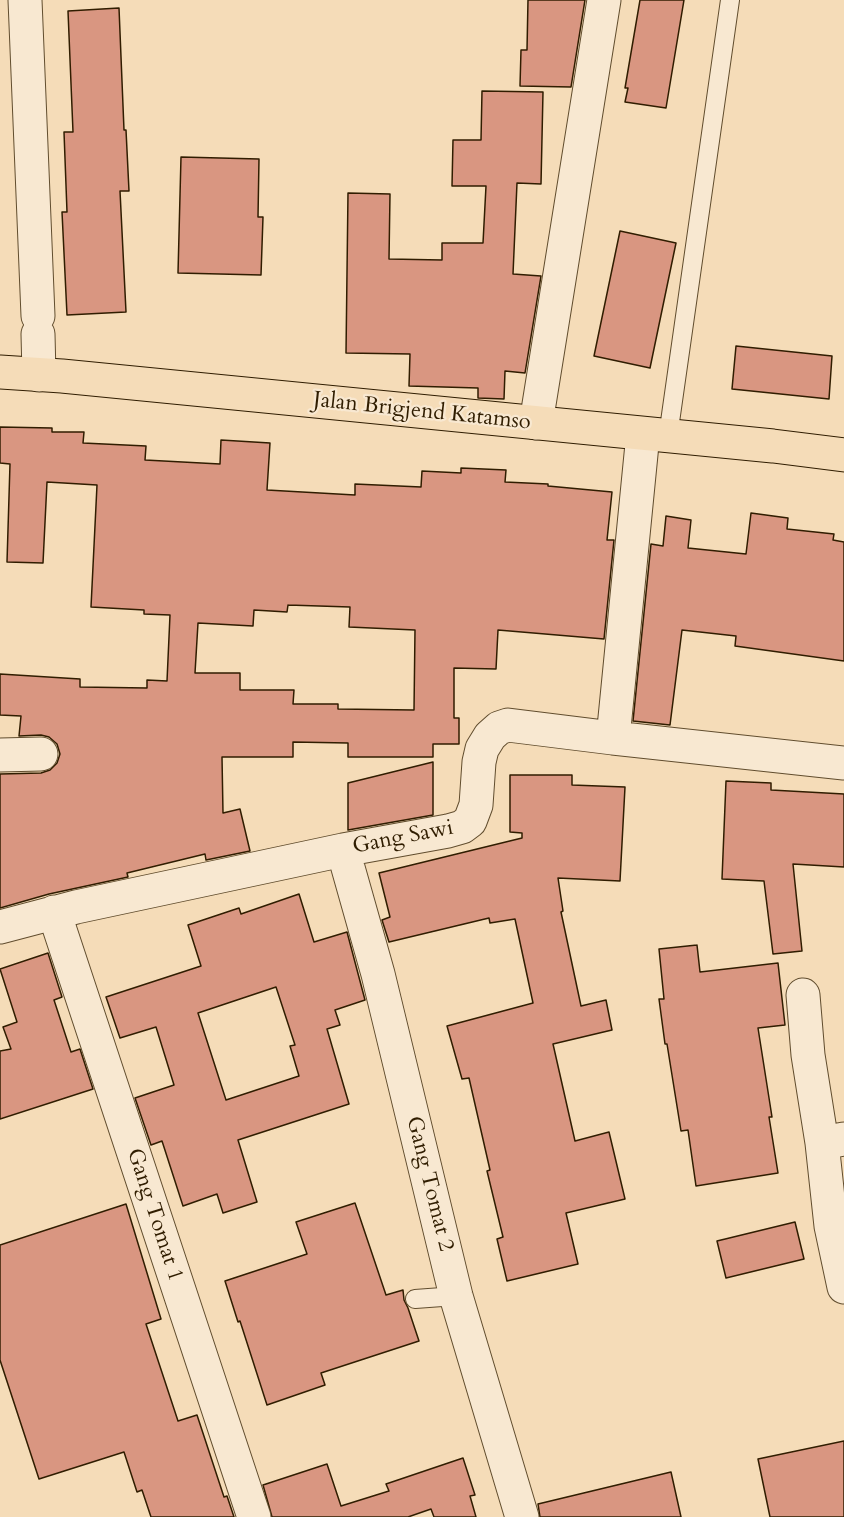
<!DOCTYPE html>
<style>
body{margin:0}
canvas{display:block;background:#f5dcb8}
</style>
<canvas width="844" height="1517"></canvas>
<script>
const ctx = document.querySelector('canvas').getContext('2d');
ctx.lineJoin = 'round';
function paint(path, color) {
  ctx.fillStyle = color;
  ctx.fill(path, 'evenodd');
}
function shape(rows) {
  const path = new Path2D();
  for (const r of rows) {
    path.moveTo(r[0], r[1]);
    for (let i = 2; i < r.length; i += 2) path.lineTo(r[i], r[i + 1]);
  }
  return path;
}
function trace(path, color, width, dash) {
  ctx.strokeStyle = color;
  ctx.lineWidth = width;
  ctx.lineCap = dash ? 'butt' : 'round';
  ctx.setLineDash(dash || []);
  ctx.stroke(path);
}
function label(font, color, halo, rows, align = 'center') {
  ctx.font = font + ' Cardo,serif';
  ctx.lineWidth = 4.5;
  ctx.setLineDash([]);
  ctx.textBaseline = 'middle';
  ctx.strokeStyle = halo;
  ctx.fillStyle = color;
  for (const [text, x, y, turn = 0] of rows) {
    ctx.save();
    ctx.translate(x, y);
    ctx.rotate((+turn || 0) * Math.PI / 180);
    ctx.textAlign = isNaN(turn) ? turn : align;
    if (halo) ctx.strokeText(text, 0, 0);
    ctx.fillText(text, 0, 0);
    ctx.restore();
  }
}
const building = shape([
 [528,0,585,0,571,87,520,86,521,50,527,50,528,0],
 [640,0,684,0,666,108,625,102,628,88,625,88,640,0],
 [119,8,124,130,126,130,129,191,120,191,126,312,67,315,62,212,67,212,64,132,73,132,68,11,119,8],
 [482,91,543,92,541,184,517,183,513,274,541,276,525,373,505,371,504,399,478,398,478,388,409,386,410,354,346,353,348,193,390,194,389,259,442,260,442,243,483,243,486,186,452,186,453,140,481,140,482,91],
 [181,157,259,159,258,217,263,217,261,275,178,273,181,157],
 [620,231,676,243,650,368,594,356,620,231],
 [736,346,832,356,829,399,732,389,736,346],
 [0,427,52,428,52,432,84,432,83,443,146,446,145,460,220,464,221,440,270,443,267,490,355,495,355,484,421,487,422,471,461,473,461,468,506,470,505,482,548,484,548,486,612,492,607,540,614,540,604,639,498,630,496,669,454,668,454,718,459,718,459,744,433,744,433,757,348,757,348,743,293,742,293,757,222,757,223,813,240,809,250,851,206,860,205,854,127,873,128,877,49,894,0,908,0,774,41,773,50,770,57,763,60,754,57,744,49,737,41,735,19,736,21,716,0,715,0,674,80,679,80,687,147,688,147,680,167,681,170,615,144,614,144,610,91,607,97,485,47,482,43,563,7,562,10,464,0,463,0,427],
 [288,605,350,607,349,627,415,630,414,710,338,709,338,704,293,704,294,690,240,690,240,673,195,673,198,623,253,626,254,610,287,612,288,605],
 [751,513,788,518,787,529,834,534,833,540,844,542,844,661,735,646,736,636,682,630,670,725,633,721,651,544,663,546,666,516,691,520,688,548,746,554,751,513],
 [433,762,433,815,348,830,348,783,433,762],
 [510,775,572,775,572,785,625,787,620,881,558,878,563,911,561,912,581,1006,606,1000,612,1030,553,1044,575,1141,609,1132,625,1199,566,1213,578,1264,507,1281,497,1239,503,1237,487,1171,490,1170,469,1078,462,1079,447,1026,533,1003,515,919,490,923,489,918,389,942,382,920,390,917,379,873,522,838,522,833,510,832,510,775],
 [726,781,771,783,771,790,844,794,844,867,793,864,802,951,773,954,764,881,722,879,726,781],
 [299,894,314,942,347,932,365,1000,335,1010,340,1025,327,1029,349,1104,238,1140,257,1202,223,1213,217,1194,183,1206,162,1141,151,1145,135,1098,174,1085,156,1027,120,1038,106,997,201,966,188,925,239,908,241,914,299,894],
 [276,987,295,1045,290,1046,299,1076,226,1100,198,1013,276,987],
 [697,945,700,972,778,963,785,1025,758,1028,772,1117,769,1117,778,1173,696,1186,688,1130,681,1131,667,1044,665,1044,659,999,664,999,659,949,697,945],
 [48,953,62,997,54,1000,71,1052,80,1049,93,1089,0,1119,0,1051,11,1049,3,1027,17,1022,0,969,48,953],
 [355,1203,386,1295,403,1290,404,1300,408,1308,419,1341,321,1373,325,1385,267,1405,240,1321,238,1322,225,1281,307,1254,296,1222,355,1203],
 [126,1204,161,1319,146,1324,178,1421,197,1415,224,1497,227,1496,234,1517,151,1517,142,1490,137,1492,124,1452,39,1479,0,1360,0,1245,126,1204],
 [795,1222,804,1259,726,1278,717,1241,795,1222],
 [844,1441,844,1517,770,1517,758,1459,844,1441],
 [463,1458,475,1495,470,1496,476,1517,434,1517,431,1509,408,1517,272,1517,263,1485,327,1464,341,1506,389,1491,386,1484,463,1458],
 [671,1472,681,1517,540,1517,538,1504,671,1472]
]);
const lane = shape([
 [668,436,730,0],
 [415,1299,456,1296]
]);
const street = shape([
 [25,0,38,316],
 [38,334,39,375],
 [536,423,604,0],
 [613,738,844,763],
 [0,755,41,754],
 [343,850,378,974,456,1296,522,1517],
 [54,912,254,1517],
 [0,927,76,907,343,850,448,831,462,827,470,821,476,805,479,762,482,749,490,736,499,728,508,725,613,738,643,434],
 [803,995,808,1055,822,1143,844,1139],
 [822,1143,831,1226,844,1287]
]);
const primary = shape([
 [0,372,62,376,773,446,844,455]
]);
const streetNames = [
 ["Jalan Brigjend Katamso",422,412,6],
 ["Gang Sawi",403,838,-11],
 ["Gang Tomat 2",429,1184,76],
 ["Gang Tomat 1",154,1215,72]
];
paint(building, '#d99681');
trace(building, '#301d00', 1.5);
trace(lane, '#614d2e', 20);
trace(street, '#614d2e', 35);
trace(primary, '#301d00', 35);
trace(lane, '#f8e8d1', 18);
trace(street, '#f8e8d1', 33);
trace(primary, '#f5dcb8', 33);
label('22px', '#301d00', '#f8e8d1', streetNames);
</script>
